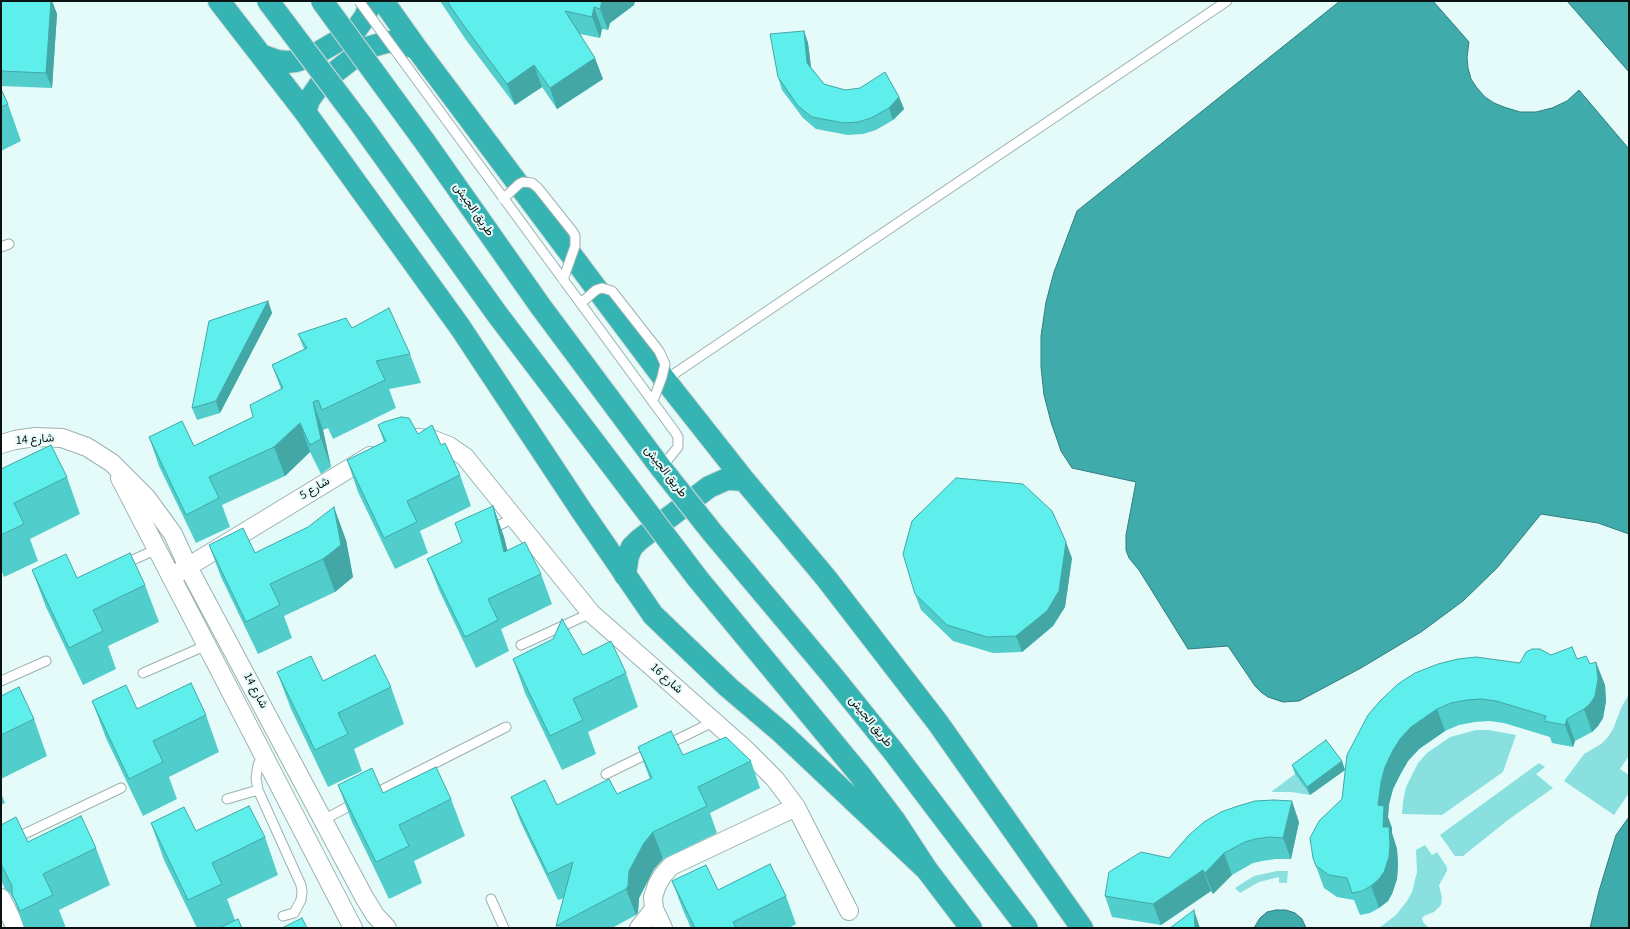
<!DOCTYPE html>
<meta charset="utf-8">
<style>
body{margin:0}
#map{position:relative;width:1630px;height:929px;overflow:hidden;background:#e5fbfa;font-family:"Source Sans 3",sans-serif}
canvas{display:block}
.frame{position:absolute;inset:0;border:2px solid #0b1312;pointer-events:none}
</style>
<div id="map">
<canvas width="1630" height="929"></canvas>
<div class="frame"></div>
</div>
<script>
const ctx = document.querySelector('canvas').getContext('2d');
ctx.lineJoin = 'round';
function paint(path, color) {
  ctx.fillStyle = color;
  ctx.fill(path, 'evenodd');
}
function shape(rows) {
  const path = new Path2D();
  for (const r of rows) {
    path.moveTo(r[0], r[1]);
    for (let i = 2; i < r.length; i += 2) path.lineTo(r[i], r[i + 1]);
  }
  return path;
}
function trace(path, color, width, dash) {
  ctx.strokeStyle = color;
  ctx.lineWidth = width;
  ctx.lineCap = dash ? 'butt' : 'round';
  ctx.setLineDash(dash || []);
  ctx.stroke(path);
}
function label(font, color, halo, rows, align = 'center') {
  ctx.font = font + ' "Source Sans 3",Vazirmatn,sans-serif';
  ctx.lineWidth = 4;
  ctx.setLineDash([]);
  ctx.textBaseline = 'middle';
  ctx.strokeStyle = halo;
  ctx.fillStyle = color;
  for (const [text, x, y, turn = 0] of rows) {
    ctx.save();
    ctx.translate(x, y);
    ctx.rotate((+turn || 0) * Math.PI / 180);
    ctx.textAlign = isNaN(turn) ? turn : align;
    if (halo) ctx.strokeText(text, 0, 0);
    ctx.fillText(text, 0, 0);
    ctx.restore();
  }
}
const green = shape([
 [1629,694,1629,756,1620,769,1629,775,1629,793,1614,815,1564,781,1584,754,1601,744,1608,737,1613,729,1622,706],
 [1476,730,1489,730,1516,735,1503,772,1442,815,1402,814,1403,801,1406,787,1418,763,1427,753,1450,737],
 [1539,763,1545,767,1536,774,1553,788,1508,820,1463,856,1455,856,1440,835],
 [1295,774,1310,795,1291,792,1271,792],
 [1425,845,1432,855,1437,852,1447,867,1447,871,1439,885,1442,898,1441,905,1434,912,1424,916,1422,918,1423,922,1429,928,1379,928,1396,915,1407,901,1412,892,1417,872,1416,850],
 [1277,871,1288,871,1287,883,1279,883,1279,877,1259,882,1240,893,1235,888,1254,876]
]);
const water = shape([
 [1340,1,1433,1,1469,42,1467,57,1468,68,1471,79,1477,88,1485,97,1494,103,1504,107,1520,112,1536,112,1552,108,1567,101,1579,90,1629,149,1629,534,1598,523,1541,514,1497,568,1463,601,1421,632,1361,668,1299,701,1283,702,1268,697,1261,692,1255,686,1228,646,1188,649,1139,570,1129,558,1126,550,1126,535,1136,482,1072,468,1061,451,1051,422,1044,395,1041,367,1041,336,1046,302,1054,272,1077,211,1340,1],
 [1567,1,1629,1,1629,72,1567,1],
 [1629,817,1629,928,1590,928,1599,891,1616,835,1629,817],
 [1276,910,1286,910,1295,913,1302,919,1306,928,1254,928,1260,918,1267,912,1276,910]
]);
const lane = shape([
 [1,247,9,244],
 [665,380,1227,1],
 [489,530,514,518],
 [124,564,157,549],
 [521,645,591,613],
 [143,673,207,645],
 [1,681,46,661],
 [664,746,713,722],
 [263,754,258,765,256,778,258,790,301,885,302,892,301,900,294,913,283,916],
 [606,774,651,752],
 [372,795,506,727],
 [227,799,258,790],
 [323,820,357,802],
 [1,845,121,788],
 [491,899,504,928]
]);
const street = shape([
 [416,438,431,439,449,446,465,457,591,613,744,748,775,779,796,807,849,911],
 [1,444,15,440,35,437,62,438,87,447,112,463,146,497,173,534,188,567,364,897,375,915,387,928],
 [120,478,353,928],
 [171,577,370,456],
 [1,898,16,928],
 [654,909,663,928],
 [639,928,654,909,653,897,657,885,663,875,671,866,796,807]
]);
const highway = shape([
 [219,1,305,112,460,327,581,510,653,615,728,687,782,733,927,870],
 [383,1,417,49,665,380,744,480,826,578,938,723,1082,928],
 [261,55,278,61,287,62,296,61,314,55,355,31,365,17,371,1],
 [305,112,309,100,321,83,366,48,387,42,397,42,413,47],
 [625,575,628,556,632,547,639,540,709,487,727,479,744,480],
 [860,775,895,821,927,870,971,928]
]);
const laneBridge = shape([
 [359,1,675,432,678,437,678,447,661,468],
 [503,199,519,184,523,182,532,183,538,188,573,232,575,236,575,246,563,280],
 [581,303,596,290,602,288,612,291,659,351,665,364,662,377,653,401]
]);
const highwayBridge = shape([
 [268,1,360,123,497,314,698,579,860,775],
 [322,1,425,142,541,307,661,468,711,531,831,674,893,751,1027,928]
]);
const wall = shape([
 [1,1,52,1,57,14,52,88,1,86],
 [440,1,635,1,634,5,610,23,608,30,602,29,600,38,580,34,603,79,557,109,542,87,515,105,466,40],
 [804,31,808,43,811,67,824,84,845,90,899,97,904,109,893,120,876,130,863,134,848,135,816,129,803,118,782,90,778,77],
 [1,89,8,104,21,141,1,151],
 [268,301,272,313,220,413,197,420,192,408],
 [352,328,410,354,421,383,389,389,396,408,333,439,328,428,323,430,331,467,321,474,310,452,285,476,222,505,230,527,196,543,159,466,149,437,194,446,253,417,281,389,272,365,304,349,298,334],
 [378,425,418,434,441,445,460,475,471,506,420,531,428,553,395,569,358,492,347,460,384,442],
 [1,469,67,477,80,514,30,539,38,561,4,577,1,570],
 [493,506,504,537,507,551,541,574,552,604,501,629,509,651,476,668,439,590,427,559,462,542],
 [346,540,353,577,335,592,284,616,292,638,258,654,221,577,209,545,255,553],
 [1072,558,1065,607,1053,626,1022,652,993,653,953,641,921,610,915,594],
 [32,570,77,578,145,585,159,622,108,646,116,669,83,685,46,607],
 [583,655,626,673,638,707,588,732,596,754,562,770,525,693,513,659],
 [1551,655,1577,659,1590,664,1605,685,1606,701,1603,718,1598,726,1592,732,1575,741,1573,747,1552,743,1550,737,1504,723,1489,721,1475,722,1459,725,1445,731,1419,749,1408,761,1400,775,1393,789,1389,804,1388,817,1392,828,1392,833,1397,849,1398,865,1397,879,1392,894,1388,901,1379,908,1370,913,1360,915,1354,900,1337,897,1324,888,1313,858,1342,799,1347,755,1520,663],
 [277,672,323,681,391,687,404,724,354,749,362,771,328,787,291,709],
 [1,696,34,719,47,756,1,779],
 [92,701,137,709,206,715,219,752,169,777,177,799,143,816,106,738],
 [638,747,683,755,751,761,760,788,710,813,717,833,663,859,654,869,639,898,638,912,636,915,612,928,557,928,556,926,564,898,558,900,521,823,511,797,557,805,617,794,650,779],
 [1342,761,1345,770,1310,795,1295,774,1292,765],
 [338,785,383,793,451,799,465,836,414,861,422,883,389,899,352,822],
 [1,793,5,803,1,805],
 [1299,822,1291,859,1276,859,1262,861,1253,863,1232,875,1213,894,1211,891,1161,925,1112,917,1105,896,1169,858],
 [151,823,196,831,265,837,278,875,227,899,235,920,242,928,197,928,164,860],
 [1,825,28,842,96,848,110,885,59,910,66,928,24,928,15,902,10,893,5,889,1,880],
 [672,881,718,890,786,896,796,924,789,928,691,928,683,910]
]);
const shadedWall = shape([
 [47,1,52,1,57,14,52,88,46,73],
 [602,1,635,1,634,5,610,23,608,30,600,9],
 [594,7,602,29,600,38,592,17],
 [804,31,808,43,812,75,807,63],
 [595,58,603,79,557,109,550,88],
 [534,65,542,87,515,105,507,84],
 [899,97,904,109,893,120,889,108],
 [268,301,272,313,220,413,216,401],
 [313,402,323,430,331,467,321,439],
 [300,423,310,452,285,476,274,447],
 [493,506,504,537,516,583,504,552],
 [334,507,346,540,353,577,335,592,323,559],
 [1066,542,1072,558,1065,607,1053,626,1022,652,1016,636],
 [1596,662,1605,685,1606,701,1603,718,1598,726,1592,732,1584,709],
 [1437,709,1445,731,1419,749,1408,761,1400,775,1393,789,1389,804,1388,817,1392,828,1392,833,1397,849,1398,865,1397,879,1392,894,1388,901,1379,908,1371,886,1383,827,1378,805,1381,782,1385,767,1392,752,1400,739,1411,727],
 [1567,719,1575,741,1573,747,1565,725],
 [1342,761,1345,770,1310,795,1307,787],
 [1292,801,1299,822,1291,859,1283,838],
 [653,832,663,859,654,869,639,898,638,912,636,915,626,889,629,871,644,843],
 [1224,853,1232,875,1213,894,1205,873],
 [1203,870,1211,891,1161,925,1153,904],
 [1194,910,1200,928,1195,928]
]);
const building = shape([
 [1,1,51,1,46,73,1,71,1,1],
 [447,1,602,1,600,9,594,7,592,17,565,11,595,58,550,88,534,65,507,84,459,19,447,1],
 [804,31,807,63,824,84,845,90,860,88,885,72,899,97,889,108,871,118,858,122,844,123,812,117,798,106,778,77,770,34,804,31],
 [1,89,8,104,1,107,1,89],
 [268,301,216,401,192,408,209,321,268,301],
 [389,308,410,354,376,361,385,380,322,410,318,400,313,402,321,439,310,445,300,423,274,447,209,477,219,498,186,515,149,437,182,421,194,446,253,417,250,405,283,388,272,365,307,348,298,334,346,318,352,328,389,308],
 [401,417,409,418,418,434,432,425,441,445,445,443,460,475,407,501,417,522,384,538,347,460,386,441,378,425,384,422,401,417],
 [51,445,67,477,14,503,24,524,1,535,1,469,51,445],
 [956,478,1023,484,1052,511,1066,542,1059,591,1047,611,1016,636,987,637,947,625,915,594,903,554,912,521,956,478],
 [493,506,504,552,525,542,541,574,488,599,498,620,465,637,427,559,462,542,455,523,493,506],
 [334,507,341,545,323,559,270,584,280,605,246,622,209,545,243,528,255,553,308,527,334,507],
 [130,553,145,585,93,610,103,631,69,648,32,570,66,554,77,578,130,553],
 [562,619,583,655,611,641,626,673,573,699,583,720,550,736,513,659,553,639,562,619],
 [1572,647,1577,659,1586,656,1590,664,1596,662,1598,679,1595,696,1590,704,1584,709,1567,719,1565,725,1544,721,1546,716,1496,701,1481,699,1467,700,1451,703,1437,709,1411,727,1400,739,1392,752,1385,767,1381,782,1378,805,1384,806,1383,827,1389,827,1390,843,1389,857,1384,872,1379,879,1371,886,1362,891,1352,893,1347,878,1329,875,1316,866,1313,858,1310,838,1319,821,1342,799,1347,755,1368,715,1380,701,1398,684,1415,673,1438,664,1458,659,1476,657,1520,663,1526,652,1532,649,1540,649,1551,655,1572,647],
 [375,655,391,687,338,713,348,734,315,750,277,672,311,656,323,681,375,655],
 [191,683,206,715,153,741,163,762,129,779,92,701,126,685,137,709,191,683],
 [19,687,34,719,1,735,1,696,19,687],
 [671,731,683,755,726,737,751,761,698,787,707,806,653,832,644,843,629,871,628,886,626,889,556,926,573,862,548,874,511,797,545,780,557,805,609,779,617,794,652,778,638,747,671,731],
 [1326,740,1342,761,1307,787,1292,765,1326,740],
 [436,767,451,799,399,825,409,846,376,862,338,785,372,768,383,793,436,767],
 [1274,800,1292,801,1283,838,1269,837,1255,839,1245,842,1224,853,1205,873,1203,870,1153,904,1105,896,1109,872,1141,852,1169,858,1189,835,1204,822,1221,812,1238,806,1255,801,1274,800],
 [249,806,265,837,212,863,222,884,188,900,151,823,184,807,196,831,249,806],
 [81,816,96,848,43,874,53,895,20,911,12,894,12,886,1,864,1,825,16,817,28,842,81,816],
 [770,864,786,896,733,922,736,928,695,928,672,881,706,865,718,890,770,864],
 [1194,910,1195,928,1170,928,1194,910],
 [302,918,307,928,282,928,302,918],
 [238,919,242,928,219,928,238,919]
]);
const streetNames = [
 ["طريق الجيش",473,210,55],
 ["شارع 14",35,440,-4],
 ["طريق الجيش",665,472,52],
 ["شارع 5",315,489,-31],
 ["شارع 16",666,679,42],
 ["شارع 14",255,691,62],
 ["طريق الجيش",870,722,51]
];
paint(green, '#8ae0de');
paint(water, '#3facab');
trace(water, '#2f7e7d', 1);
trace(lane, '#9cb1b0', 11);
trace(street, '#9cb1b0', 20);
trace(highway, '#d8d9d9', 24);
trace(lane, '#fff', 9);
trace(street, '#fff', 18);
trace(highway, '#36b4b3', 22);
trace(laneBridge, '#9cb1b0', 11, []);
trace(highwayBridge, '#d8d9d9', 24, []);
trace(laneBridge, '#fff', 9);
trace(highwayBridge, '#36b4b3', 22);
paint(wall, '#51cdcb');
paint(shadedWall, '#42a7a5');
paint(building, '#5eeeec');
trace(building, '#42a7a5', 1);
label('12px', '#0b1312', '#e5fbfa', streetNames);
</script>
